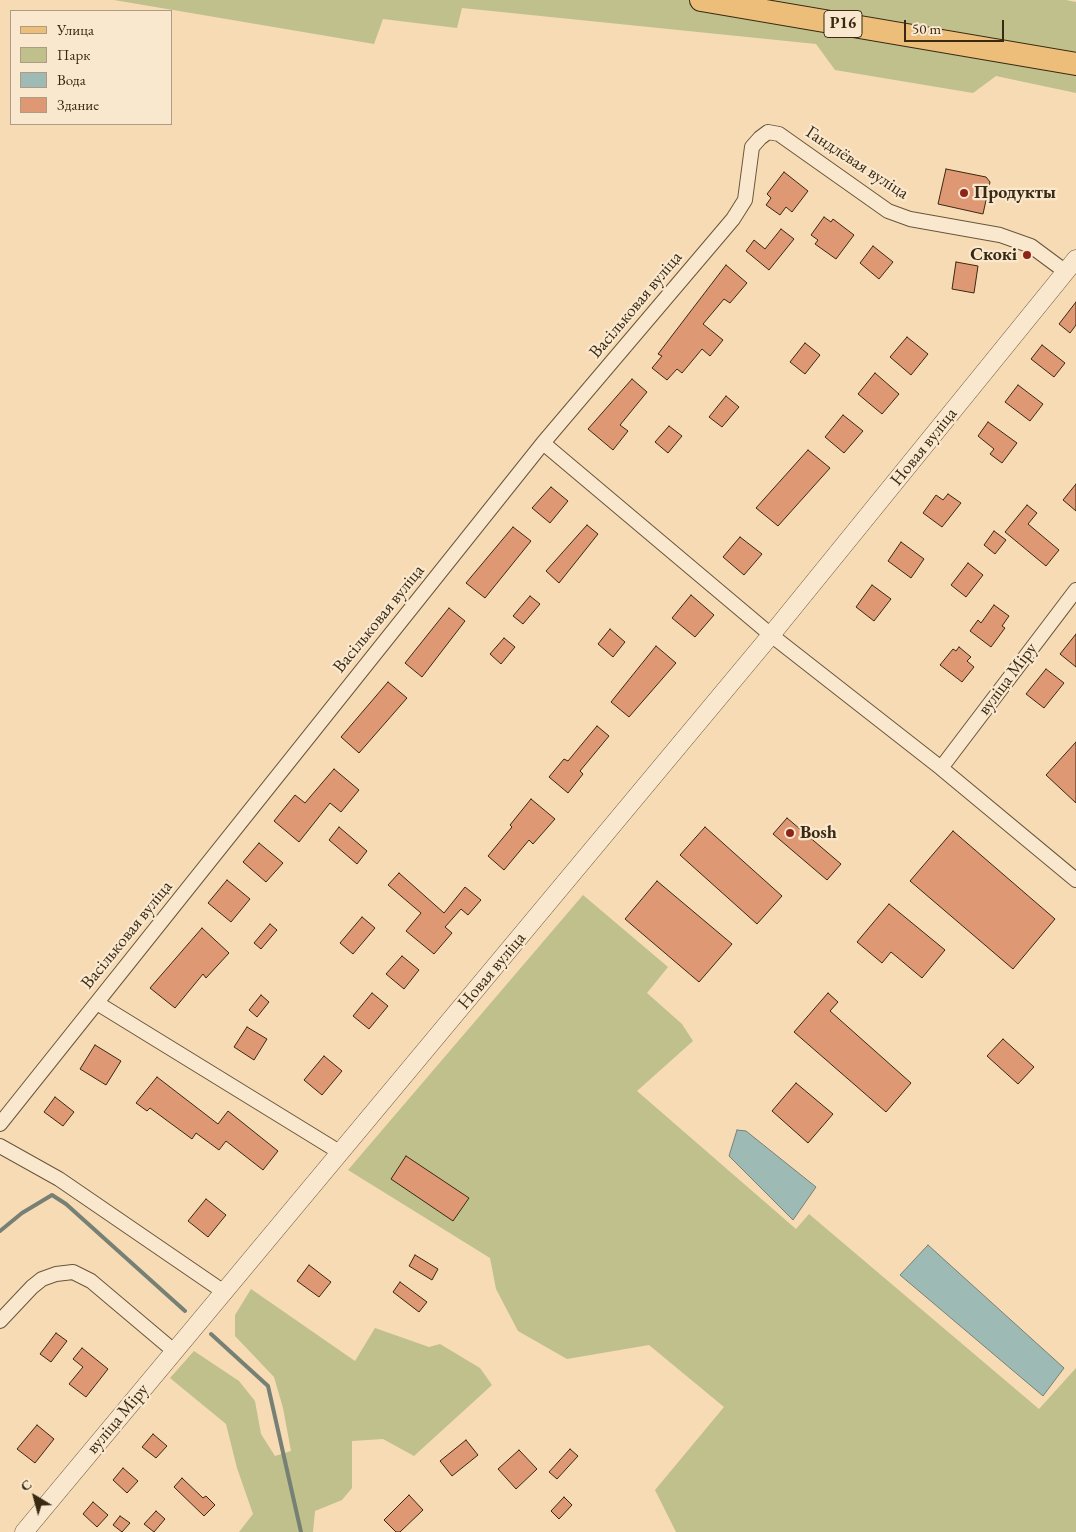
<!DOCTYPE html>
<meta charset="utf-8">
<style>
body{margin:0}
#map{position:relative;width:1076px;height:1532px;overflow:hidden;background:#f7dbb4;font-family:"EB Garamond",serif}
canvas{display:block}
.legend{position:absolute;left:10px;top:10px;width:162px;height:115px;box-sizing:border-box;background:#fae8ce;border:1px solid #ad9c83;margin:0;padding:6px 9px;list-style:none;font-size:15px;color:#392913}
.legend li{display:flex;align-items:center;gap:10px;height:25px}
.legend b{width:25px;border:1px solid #ad9c83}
.north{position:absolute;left:10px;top:1472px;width:50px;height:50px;-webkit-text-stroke:4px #fae8ce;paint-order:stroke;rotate:323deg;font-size:14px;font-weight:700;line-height:20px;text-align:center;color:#392913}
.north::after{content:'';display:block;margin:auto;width:18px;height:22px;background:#392913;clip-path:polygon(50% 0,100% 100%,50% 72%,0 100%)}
.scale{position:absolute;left:904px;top:20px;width:100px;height:22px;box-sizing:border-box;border:2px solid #392913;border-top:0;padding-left:6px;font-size:15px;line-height:18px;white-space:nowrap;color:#392913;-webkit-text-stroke:4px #fae8ce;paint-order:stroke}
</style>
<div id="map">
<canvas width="1076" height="1532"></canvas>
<ul class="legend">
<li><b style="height:6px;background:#ecbe7a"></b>Улица</li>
<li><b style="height:14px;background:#bfc08b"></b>Парк</li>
<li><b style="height:14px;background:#9ebab4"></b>Вода</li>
<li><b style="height:14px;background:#df9874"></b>Здание</li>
</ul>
<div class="north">С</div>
<div class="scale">50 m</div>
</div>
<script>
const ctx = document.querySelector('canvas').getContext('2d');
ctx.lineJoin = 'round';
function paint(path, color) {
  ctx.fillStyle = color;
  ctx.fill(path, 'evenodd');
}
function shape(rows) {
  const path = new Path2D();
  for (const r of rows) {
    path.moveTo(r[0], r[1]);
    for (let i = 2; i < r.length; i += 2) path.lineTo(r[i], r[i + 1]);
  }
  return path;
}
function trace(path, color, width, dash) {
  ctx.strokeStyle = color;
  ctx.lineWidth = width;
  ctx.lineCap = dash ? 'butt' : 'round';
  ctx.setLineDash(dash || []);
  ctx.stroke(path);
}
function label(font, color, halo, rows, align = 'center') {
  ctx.font = font + ' "EB Garamond",serif';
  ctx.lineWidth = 4.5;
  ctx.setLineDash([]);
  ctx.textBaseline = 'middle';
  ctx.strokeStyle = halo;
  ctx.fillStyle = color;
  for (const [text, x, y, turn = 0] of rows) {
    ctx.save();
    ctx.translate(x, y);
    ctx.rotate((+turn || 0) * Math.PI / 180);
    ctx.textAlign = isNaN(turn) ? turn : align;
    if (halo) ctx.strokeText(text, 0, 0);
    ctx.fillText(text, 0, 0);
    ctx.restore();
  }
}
const green = shape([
 [114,0,1066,0,1076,2,1076,93,996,76,973,93,835,70,816,44,462,8,457,28,383,19,374,44],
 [583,895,668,967,647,993,682,1024,693,1041,637,1091,796,1229,809,1214,1039,1409,1076,1368,1076,1532,676,1532,655,1490,724,1407,649,1345,567,1359,518,1331,496,1289,490,1258,348,1170],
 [251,1289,355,1361,375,1328,429,1347,440,1344,480,1368,492,1385,414,1456,383,1439,352,1441,352,1488,342,1500,315,1511,313,1532,239,1532,253,1514,237,1468,226,1424,170,1378,194,1351,239,1381,255,1401,261,1434,275,1456,291,1451,283,1408,274,1377,235,1336,235,1315]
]);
const water = shape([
 [737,1130,746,1131,816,1187,793,1220,729,1156,737,1130],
 [928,1245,1064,1368,1043,1396,900,1275,928,1245]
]);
const stream = shape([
 [0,1231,22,1213,52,1195,66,1204,185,1311],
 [211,1334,268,1386,301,1532]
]);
const building = shape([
 [946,169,986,177,990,182,983,214,938,204,946,169],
 [784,172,808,191,792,212,786,207,780,215,766,205,771,198,767,194,784,172],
 [824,217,831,222,833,219,854,235,836,259,815,244,818,240,811,235,824,217],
 [781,229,794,239,769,270,746,251,754,240,765,249,781,229],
 [873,246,893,262,879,279,860,263,873,246],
 [956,262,978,266,974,293,952,289,956,262],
 [726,265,747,283,730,303,724,299,703,324,723,340,710,356,702,349,682,373,677,369,667,380,652,368,662,356,658,354,726,265],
 [1076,302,1076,325,1070,333,1059,324,1076,302],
 [907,337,928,354,911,375,890,357,907,337],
 [805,343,820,355,805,374,790,362,805,343],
 [1042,345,1065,363,1054,377,1031,359,1042,345],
 [875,373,899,394,882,414,858,394,875,373],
 [632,379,647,392,620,425,628,431,613,450,588,429,632,379],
 [1018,385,1043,404,1030,421,1005,402,1018,385],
 [726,396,739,407,722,427,709,417,726,396],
 [843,415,863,431,844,453,825,437,843,415],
 [988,422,1017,443,1002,463,990,454,994,449,978,436,988,422],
 [669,426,682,436,668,453,655,442,669,426],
 [808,450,830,468,778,526,756,508,808,450],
 [1076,484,1076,511,1063,500,1076,484],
 [551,487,568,501,550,523,532,508,551,487],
 [948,494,961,503,942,527,923,513,936,495,943,500,948,494],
 [1027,505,1037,513,1028,524,1059,550,1046,566,1005,532,1027,505],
 [587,525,598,534,559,583,546,571,587,525],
 [513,527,531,541,485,598,466,583,513,527],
 [994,531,1006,540,995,554,984,545,994,531],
 [740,537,762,554,744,575,723,557,740,537],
 [901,542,924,559,911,578,888,561,901,542],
 [968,563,983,575,966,597,951,585,968,563],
 [872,585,891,599,874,621,856,607,872,585],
 [691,595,714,615,695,637,672,618,691,595],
 [530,596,540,604,523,624,513,616,530,596],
 [994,605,1009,616,1002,626,1005,628,991,647,970,631,978,620,981,623,994,605],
 [449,608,465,621,422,677,405,663,449,608],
 [610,629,625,642,613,657,598,644,610,629],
 [1076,634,1076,667,1060,654,1076,634],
 [504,638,515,647,501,664,490,654,504,638],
 [656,646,676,663,629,717,611,702,656,646],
 [959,647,971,657,967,661,974,667,962,682,940,665,953,649,956,651,959,647],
 [1046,669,1064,683,1044,708,1026,694,1046,669],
 [388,682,407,698,359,753,341,737,388,682],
 [597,726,609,736,580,771,583,774,568,793,549,777,564,759,568,761,597,726],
 [1076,742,1076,803,1046,775,1076,742],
 [334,769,359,790,341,812,330,803,299,842,274,821,295,795,305,803,334,769],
 [531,799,555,819,533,844,529,840,504,870,488,856,512,827,510,825,531,799],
 [787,818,841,864,827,880,773,834,787,818],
 [339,827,367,851,357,864,329,840,339,827],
 [705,827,782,896,757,924,680,855,705,827],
 [953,831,1055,919,1013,969,910,881,953,831],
 [259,843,283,863,266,882,243,862,259,843],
 [399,873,444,913,465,887,481,900,468,915,461,909,445,927,452,933,434,954,406,931,421,913,388,885,399,873],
 [227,880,250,899,231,922,208,903,227,880],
 [657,881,732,944,699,982,625,919,657,881],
 [889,904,945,950,922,978,891,952,882,963,857,942,889,904],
 [362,917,375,928,353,954,340,943,362,917],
 [270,924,277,930,261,949,254,943,270,924],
 [202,928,229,953,206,978,203,974,175,1008,150,988,202,928],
 [402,956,419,970,404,989,386,974,402,956],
 [372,993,388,1006,369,1029,353,1016,372,993],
 [828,993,838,1002,830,1011,911,1083,886,1112,794,1032,828,993],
 [261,995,269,1002,257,1017,249,1010,261,995],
 [247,1027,267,1039,254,1060,234,1047,247,1027],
 [1003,1039,1034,1067,1018,1084,987,1056,1003,1039],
 [95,1045,121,1061,106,1085,80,1069,95,1045],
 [324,1056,342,1071,322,1095,304,1080,324,1056],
 [157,1077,218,1124,228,1111,278,1151,263,1170,226,1141,219,1150,196,1133,192,1139,150,1108,147,1111,136,1103,157,1077],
 [796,1083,833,1114,808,1143,772,1111,796,1083],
 [55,1097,74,1112,63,1126,44,1112,55,1097],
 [406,1156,469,1198,453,1221,391,1179,406,1156],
 [206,1199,226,1215,208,1237,188,1221,206,1199],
 [415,1255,438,1269,432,1280,409,1266,415,1255],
 [309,1265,331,1282,319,1297,297,1281,309,1265],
 [400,1282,427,1302,419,1312,393,1292,400,1282],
 [56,1333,67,1341,51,1362,40,1354,56,1333],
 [82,1348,108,1369,86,1397,69,1384,83,1367,73,1359,82,1348],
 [37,1425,54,1439,35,1463,17,1449,37,1425],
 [153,1434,167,1446,156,1458,142,1447,153,1434],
 [466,1440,478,1455,452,1476,440,1461,466,1440],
 [570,1449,578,1456,557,1479,549,1472,570,1449],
 [519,1450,537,1469,516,1489,498,1469,519,1450],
 [123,1468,138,1481,127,1493,113,1480,123,1468],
 [182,1478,203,1498,206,1496,215,1505,204,1516,174,1487,182,1478],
 [409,1495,423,1510,400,1532,396,1532,384,1520,409,1495],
 [564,1497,572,1505,559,1519,551,1511,564,1497],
 [93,1502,108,1515,97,1527,83,1514,93,1502],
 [156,1511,165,1519,154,1532,144,1524,156,1511],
 [120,1516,130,1523,122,1532,113,1525,120,1516]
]);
const minor = shape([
 [543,443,771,635,941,768,1076,880],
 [941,768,1076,590],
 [97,1003,341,1153],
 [0,1124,543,443,733,219,745,200,752,147,760,138,768,132,779,134,888,211,910,219,1000,235,1031,246,1066,272],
 [0,1146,59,1179,224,1292],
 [0,1321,32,1287,42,1279,56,1274,73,1272,91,1281,174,1351]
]);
const tertiary = shape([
 [24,1532,771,635,1076,259]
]);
const primary = shape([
 [701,0,1076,64]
]);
const markers = [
 [964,193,5,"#8f2418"],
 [1027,255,5,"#8f2418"],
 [790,833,5,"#8f2418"]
];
const shields = [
 [843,24,38]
];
const shieldNames = [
 ["Р16",843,24]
];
const streetNames = [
 ["Гандлёвая вуліца",857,163,33],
 ["Васільковая вуліца",636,305,-50],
 ["Новая вуліца",924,447,-51],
 ["Васільковая вуліца",379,619,-51],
 ["вуліца Міру",1008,679,-53],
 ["Васільковая вуліца",127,935,-51],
 ["Новая вуліца",492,971,-50],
 ["вуліца Міру",118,1419,-50]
];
const poiNames = [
 ["Продукты",974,193],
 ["Скокі",1017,255,"right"],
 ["Bosh",800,833]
];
paint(green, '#bfc08b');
paint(water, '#9ebab4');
trace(water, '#768074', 1);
trace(stream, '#768074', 4);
paint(building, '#df9874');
trace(building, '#392913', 1);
trace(minor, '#68563b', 16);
trace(tertiary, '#68563b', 19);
trace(primary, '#392913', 24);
trace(minor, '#fae8ce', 14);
trace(tertiary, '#fae8ce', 18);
trace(primary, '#ecbe7a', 22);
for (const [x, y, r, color] of markers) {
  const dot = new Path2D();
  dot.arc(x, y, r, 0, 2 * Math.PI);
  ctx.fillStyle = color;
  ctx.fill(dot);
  trace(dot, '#fae8ce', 2);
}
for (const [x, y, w] of shields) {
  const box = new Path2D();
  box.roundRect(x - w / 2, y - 13.5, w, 27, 4);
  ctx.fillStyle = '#fae8ce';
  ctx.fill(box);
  trace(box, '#392913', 1);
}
label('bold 16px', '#392913', null, shieldNames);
label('18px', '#392913', '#fae8ce', streetNames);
label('bold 18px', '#392913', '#fae8ce', poiNames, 'left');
</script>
